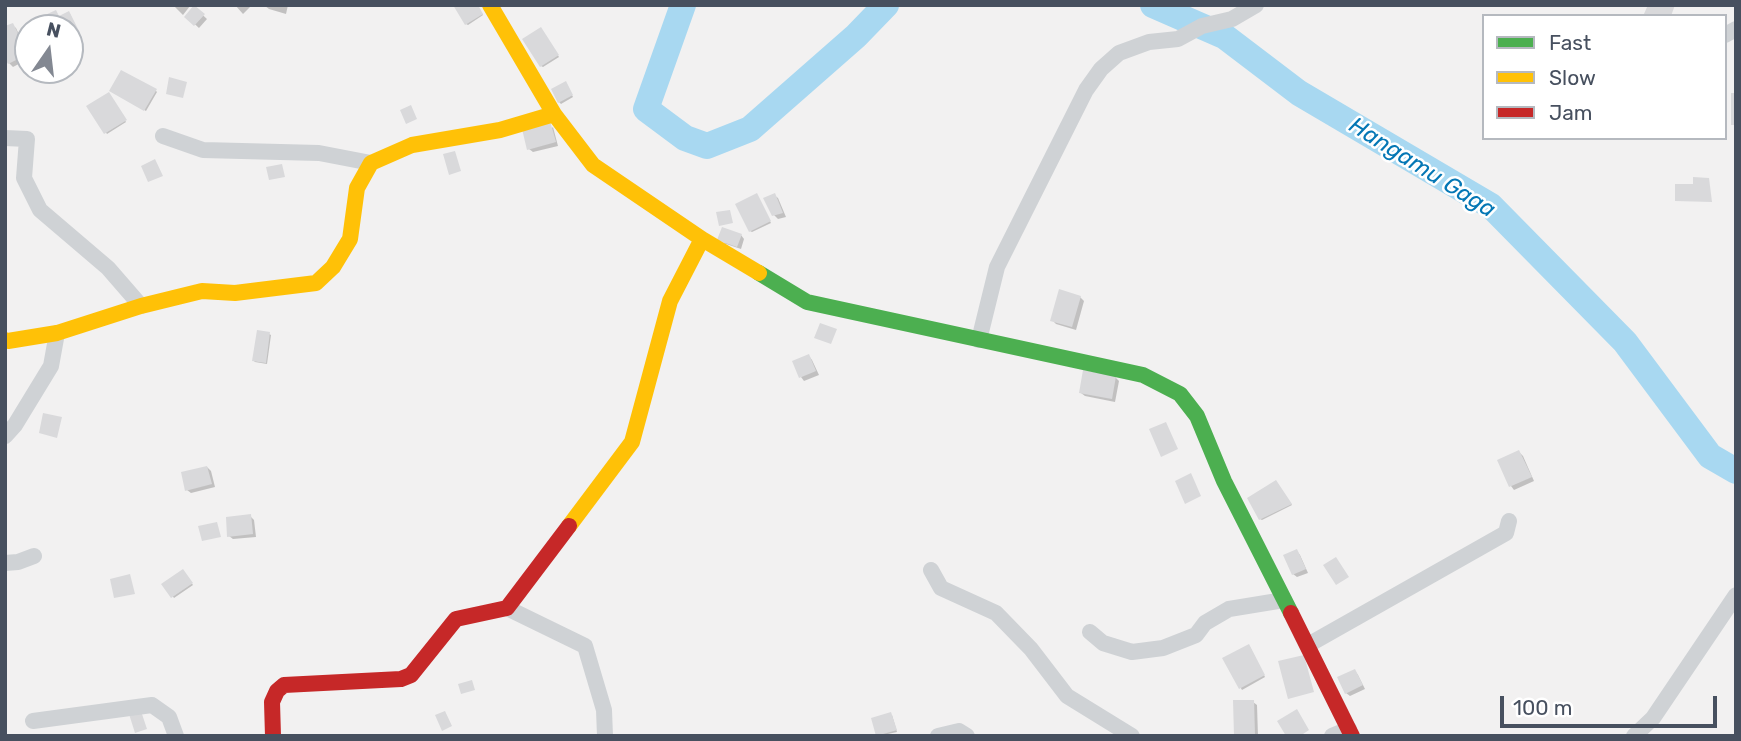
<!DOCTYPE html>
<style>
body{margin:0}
#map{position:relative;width:1741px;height:741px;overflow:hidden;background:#f2f1f1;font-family:Rubik,sans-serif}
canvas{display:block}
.frame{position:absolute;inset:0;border:7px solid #47505f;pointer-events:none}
.legend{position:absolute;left:1482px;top:14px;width:245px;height:126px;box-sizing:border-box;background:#fff;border:2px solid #b5b9bf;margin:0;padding:9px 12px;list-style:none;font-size:21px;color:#47505f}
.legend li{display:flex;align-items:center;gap:14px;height:35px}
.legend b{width:35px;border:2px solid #b5b9bf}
.north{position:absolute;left:14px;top:14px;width:70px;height:70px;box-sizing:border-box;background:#fff;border:2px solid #b5b9bf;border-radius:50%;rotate:14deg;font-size:19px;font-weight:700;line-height:28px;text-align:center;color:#47505f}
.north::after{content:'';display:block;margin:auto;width:24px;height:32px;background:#838892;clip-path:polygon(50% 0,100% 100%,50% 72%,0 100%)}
.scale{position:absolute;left:1500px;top:696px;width:217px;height:32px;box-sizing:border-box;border:4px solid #47505f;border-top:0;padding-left:9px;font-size:21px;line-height:24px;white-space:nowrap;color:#47505f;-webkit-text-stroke:5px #fff;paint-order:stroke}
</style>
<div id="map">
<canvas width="1741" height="741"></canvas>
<div class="frame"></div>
<ul class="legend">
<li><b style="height:9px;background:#4caf50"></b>Fast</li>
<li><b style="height:9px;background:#ffc107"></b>Slow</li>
<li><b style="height:9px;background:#c62828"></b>Jam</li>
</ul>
<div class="north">N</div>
<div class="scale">100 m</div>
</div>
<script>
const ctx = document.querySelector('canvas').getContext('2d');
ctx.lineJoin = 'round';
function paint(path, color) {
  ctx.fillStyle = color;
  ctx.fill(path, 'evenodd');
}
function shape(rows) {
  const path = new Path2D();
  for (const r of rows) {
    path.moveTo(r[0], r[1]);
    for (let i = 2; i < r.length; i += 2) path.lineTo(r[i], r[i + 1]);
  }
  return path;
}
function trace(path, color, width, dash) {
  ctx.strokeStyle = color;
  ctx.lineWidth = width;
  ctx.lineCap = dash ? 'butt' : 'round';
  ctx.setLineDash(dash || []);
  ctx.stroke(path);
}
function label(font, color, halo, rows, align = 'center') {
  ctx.font = font + ' Rubik,sans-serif';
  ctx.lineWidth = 5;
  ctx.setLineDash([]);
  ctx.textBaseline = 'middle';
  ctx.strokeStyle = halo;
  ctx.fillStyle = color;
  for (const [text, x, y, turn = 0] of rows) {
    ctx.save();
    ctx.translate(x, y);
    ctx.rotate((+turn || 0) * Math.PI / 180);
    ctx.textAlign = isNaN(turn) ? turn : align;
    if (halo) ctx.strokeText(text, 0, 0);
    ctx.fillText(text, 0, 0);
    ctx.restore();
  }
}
const shadow = shape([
 [173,5,189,5,190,6,183,15],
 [235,5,252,5,243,14],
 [288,5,286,14,269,9,265,6],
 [477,5,483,15,468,25,466,24],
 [195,8,207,19,199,28,187,17],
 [70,14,80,35,70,41,70,28,51,28,59,18],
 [12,25,16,28,28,54,28,59,13,67,9,63],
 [542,30,559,57,543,67,541,66],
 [567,85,573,97,561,104,559,102],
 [156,91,157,92,146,111,113,92],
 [110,96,126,122,107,134,89,107],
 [553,127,558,146,533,152,529,149],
 [774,195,778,198,786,217,778,219,774,215],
 [758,197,771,223,752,232,750,231],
 [741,235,744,239,741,249,723,243],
 [1080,297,1084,301,1076,330,1056,324,1052,320],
 [269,334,271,335,267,364,255,362,254,361],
 [809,356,812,360,819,375,804,381,801,377],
 [1115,377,1119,381,1115,402,1085,396,1081,393],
 [1519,452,1523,456,1534,481,1514,490,1511,486,1499,461],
 [207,467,211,471,215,487,191,493,187,490],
 [1276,482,1292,505,1262,520,1260,519],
 [250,516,254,520,256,537,233,539,229,536],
 [1297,551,1300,555,1308,573,1297,577,1293,574],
 [183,571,193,585,174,598,164,584],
 [1250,647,1265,677,1242,690,1224,659],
 [1355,671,1358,675,1365,689,1350,696,1346,693],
 [1253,702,1257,705,1258,736,1236,736],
 [892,715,897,732,879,736,878,735]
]);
const river = shape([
 [683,5,646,109,685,138,707,146,750,129,856,36,886,5],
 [1153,5,1224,36,1299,93,1491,206,1625,342,1710,456,1736,471]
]);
const building = shape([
 [194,5,205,14,194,26,184,17],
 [453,5,478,5,483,14,465,25],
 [1648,5,1675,5,1671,16,1643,16],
 [56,10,59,16,69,11,80,33,70,38,70,28,49,28,43,16],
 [13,23,28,54,8,64,5,59,5,26],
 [541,27,559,55,540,67,522,39],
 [121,70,157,89,144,111,109,91],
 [169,77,187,82,183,98,166,94],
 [566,81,573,95,558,103,551,89],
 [109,92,127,120,104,134,86,106],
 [1731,93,1736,93,1736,125,1731,125],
 [411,105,417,119,406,124,400,110],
 [550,121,556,142,527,150,522,129],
 [455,151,461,171,449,175,443,154],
 [155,159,163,176,148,182,141,166],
 [282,164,285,177,269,180,266,167],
 [1693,177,1709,178,1712,202,1675,201,1675,184,1693,184],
 [757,193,771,221,749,232,735,204],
 [775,193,783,213,772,216,763,198],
 [730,210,733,223,719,226,716,212],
 [722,227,742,234,737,247,717,240],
 [1059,289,1081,296,1072,327,1050,321],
 [820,323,837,329,831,344,814,338],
 [257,330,270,332,266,363,252,361],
 [809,354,816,371,799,378,792,361],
 [1083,370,1116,376,1112,399,1079,393],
 [43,413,62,417,57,438,39,433],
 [1166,422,1178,449,1161,457,1149,429],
 [1519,450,1532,477,1509,487,1497,460],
 [207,466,212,484,185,491,181,472],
 [1191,473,1201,496,1185,504,1175,481],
 [1276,480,1292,504,1259,520,1247,498],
 [251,514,253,534,227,537,226,517],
 [217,522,221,537,202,541,198,526],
 [1297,549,1306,569,1292,575,1283,555],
 [1336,557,1349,577,1336,585,1323,565],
 [183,569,193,583,171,598,161,584],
 [130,574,135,594,114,598,110,579],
 [1249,644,1265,675,1239,689,1222,658],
 [1304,655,1314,692,1288,699,1278,661],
 [1355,669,1363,685,1345,694,1337,677],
 [472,680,475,690,461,694,458,684],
 [1233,700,1254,700,1255,736,1234,736],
 [1297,709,1309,730,1300,736,1286,736,1277,721],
 [141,711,147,729,135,733,129,714],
 [445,711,452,726,442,731,435,715],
 [891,712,897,730,876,736,871,718]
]);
const street = shape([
 [1725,35,1736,29],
 [163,136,203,150,319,153,371,163],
 [5,138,27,139,24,178,40,210,108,268,141,306],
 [979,340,997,267,1086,90,1101,69,1119,53,1149,42,1178,39,1202,26,1232,19,1256,5],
 [5,436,15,425,51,366,57,333],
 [5,563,18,562,34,556],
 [931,570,941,588,996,613,1031,649,1067,696,1132,736],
 [507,608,585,646,604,710,605,736],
 [1090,632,1103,643,1132,652,1163,648,1196,635,1205,623,1229,609,1284,600],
 [1308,645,1506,533,1509,521],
 [33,721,152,705,169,717,176,736],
 [938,736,959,731,967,736],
 [1332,736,1349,729],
 [1634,736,1653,718,1736,595]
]);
const fast = shape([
 [759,273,807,302,1143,375,1180,394,1197,416,1224,481,1291,613]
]);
const slow = shape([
 [490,5,554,114,593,165,702,239,759,273],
 [5,340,8,341,57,333,141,306,202,291,235,293,316,283,333,267,350,239,357,188,371,163,412,145,500,130,554,114],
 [569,526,632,442,670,301,702,239]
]);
const jam = shape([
 [1291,613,1352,736],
 [273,736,272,702,277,691,284,685,401,679,411,675,456,619,507,608,569,526]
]);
const waterNames = [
 ["Hangamu Gaga",1422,168,32]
];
paint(shadow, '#0003');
trace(river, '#a8d8f1', 26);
paint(building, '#d9d9db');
trace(street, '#cfd2d5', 16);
trace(fast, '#4caf50', 16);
trace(slow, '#ffc107', 16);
trace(jam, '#c62828', 16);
label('italic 23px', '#0477b5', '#fff', waterNames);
</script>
